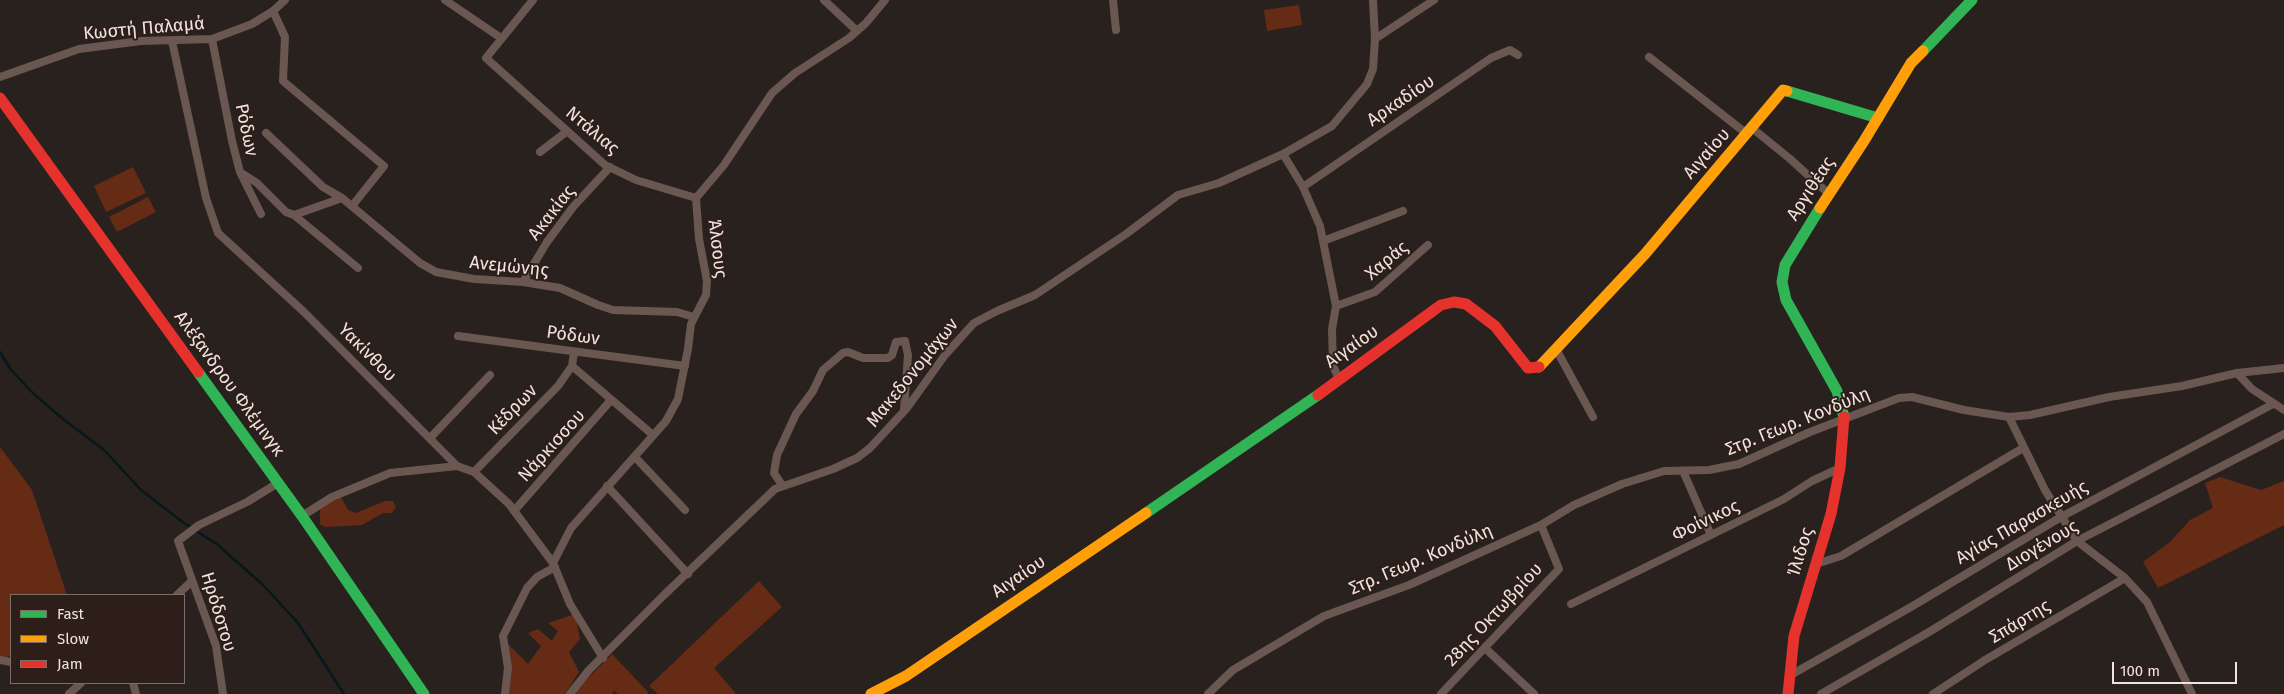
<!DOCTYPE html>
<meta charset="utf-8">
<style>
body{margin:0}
#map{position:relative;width:2284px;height:694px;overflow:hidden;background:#29211e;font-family:"Fira Sans",sans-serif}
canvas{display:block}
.legend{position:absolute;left:10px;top:594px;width:175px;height:90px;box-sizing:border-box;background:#2e1e19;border:1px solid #7b6d68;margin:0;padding:6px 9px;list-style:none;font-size:15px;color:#efe3df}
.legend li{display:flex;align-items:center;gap:10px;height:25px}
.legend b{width:25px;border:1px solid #7b6d68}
.scale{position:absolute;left:2112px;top:662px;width:125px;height:22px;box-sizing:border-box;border:2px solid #efe3df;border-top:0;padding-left:6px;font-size:15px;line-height:18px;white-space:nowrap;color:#efe3df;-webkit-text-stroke:4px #2e1e19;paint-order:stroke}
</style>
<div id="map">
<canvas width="2284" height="694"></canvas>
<ul class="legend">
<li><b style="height:6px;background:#30b455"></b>Fast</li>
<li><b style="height:6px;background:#ff9f0a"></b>Slow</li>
<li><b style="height:6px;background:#e5322d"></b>Jam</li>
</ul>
<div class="scale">100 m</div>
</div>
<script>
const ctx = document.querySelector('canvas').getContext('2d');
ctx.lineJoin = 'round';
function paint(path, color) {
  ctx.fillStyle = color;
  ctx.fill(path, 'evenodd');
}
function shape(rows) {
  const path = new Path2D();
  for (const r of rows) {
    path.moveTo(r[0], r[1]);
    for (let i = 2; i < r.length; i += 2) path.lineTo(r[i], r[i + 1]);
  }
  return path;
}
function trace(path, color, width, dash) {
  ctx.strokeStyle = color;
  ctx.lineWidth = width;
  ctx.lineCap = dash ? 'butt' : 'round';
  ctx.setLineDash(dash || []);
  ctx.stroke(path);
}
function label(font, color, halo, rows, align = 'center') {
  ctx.font = font + ' "Fira Sans",sans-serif';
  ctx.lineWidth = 4;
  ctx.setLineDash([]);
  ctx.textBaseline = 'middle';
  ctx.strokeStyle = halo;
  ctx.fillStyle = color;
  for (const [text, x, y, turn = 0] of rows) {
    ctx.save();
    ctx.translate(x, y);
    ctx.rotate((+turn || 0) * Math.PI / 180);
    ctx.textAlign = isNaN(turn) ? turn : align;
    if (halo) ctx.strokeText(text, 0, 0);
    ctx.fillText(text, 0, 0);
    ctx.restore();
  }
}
const green = shape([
 [1299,5,1302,25,1267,31,1264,10],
 [133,167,146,193,106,212,94,186],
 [148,197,156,212,117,232,109,217],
 [0,447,32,490,67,595,11,595,11,655,0,660],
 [2220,477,2261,490,2284,481,2284,525,2158,588,2143,562,2170,542,2190,520,2213,508,2205,483],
 [341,497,348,510,356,513,385,501,393,501,396,507,392,513,383,513,362,525,325,527,320,524,320,508],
 [759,581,782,607,714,668,736,694,658,694,649,686],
 [575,614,580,639,569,652,579,672,565,694,508,694,510,663,506,642,528,664,541,646,528,633,538,629,552,641,558,631,548,623],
 [612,654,648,692,647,694,618,694,614,691,612,694,572,694]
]);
const stream = shape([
 [0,352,11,370,34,394,63,419,104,450,141,490,184,523,218,545,263,585,298,623,344,694]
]);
const street = shape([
 [445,0,501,38],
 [533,0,486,58,605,165,636,180,696,198],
 [824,0,856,30],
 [1113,0,1116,30],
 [273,11,285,37,283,81,384,166,352,206],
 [212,39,232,141,240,172,257,183,286,212,294,215,358,268],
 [1375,39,1434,0],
 [172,41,206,198,218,233,304,312,457,466,474,472,509,504,553,563,570,604,603,658],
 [1649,57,1747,134],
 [0,77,79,49,141,41,212,39,252,24,273,11,285,0],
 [1752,128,1789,158,1829,194],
 [266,133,323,187,342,198,420,263,436,272,474,279,523,282,560,288,598,305,613,310,677,312,694,317],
 [540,152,566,132],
 [1283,154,1303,187,1320,226,1336,306,1332,329,1333,366,1339,379],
 [240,172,261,214],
 [1303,187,1491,58,1510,50,1518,55],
 [294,215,342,198],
 [1323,241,1403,211],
 [523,282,547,242,573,207,610,167],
 [1336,306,1375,292,1428,245],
 [458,336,685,366],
 [1556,349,1593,417],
 [574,352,572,366,653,435],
 [2237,373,2252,389,2284,410],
 [2009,417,2045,490,2077,541,2125,578,2147,602,2192,694],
 [431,437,490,375],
 [635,457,685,510],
 [1683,471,1711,535],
 [474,472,558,386,572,366],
 [782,485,774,473,777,455,796,414,813,391,823,370,843,353,848,352,863,358,888,358,892,355,896,342,905,341,908,355,904,410],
 [607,486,688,574],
 [514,511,611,400],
 [302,516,332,497,390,473,457,466],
 [553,563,571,528,666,421,678,399,688,349,691,324,706,295,707,281,699,239,696,198,724,165,772,93,795,73,849,38,866,23,885,0],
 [1816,564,1841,556,2023,448],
 [177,595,192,581],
 [1571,604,1784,499,1812,481,1840,468],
 [1485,648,1534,694],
 [0,660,11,662],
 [1789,676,1911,607,2061,517,2273,404],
 [133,683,136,694],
 [69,694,81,683],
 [223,694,216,646,178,541,199,525,247,502,278,483],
 [505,694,508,668,503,636,527,588,537,577,555,567],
 [570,694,589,670,664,595,775,489,833,469,857,458,870,448,907,408,945,355,974,323,997,311,1035,295,1126,234,1178,195,1219,183,1283,154,1332,126,1367,84,1373,69,1375,39,1373,0],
 [1208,694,1233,670,1324,616,1409,585,1541,525,1574,505,1622,484,1664,471,1709,470,1739,464,1810,432,1899,398,1912,397,1964,410,2009,417,2030,415,2109,397,2182,386,2237,373,2284,368],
 [1441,694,1559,569,1541,525],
 [1821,694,1929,632,2077,541,2284,434],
 [1933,694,1985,660,2125,578]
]);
const fast = shape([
 [1923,51,1972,0],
 [1787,91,1878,118],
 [1820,208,1785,265,1782,282,1786,300,1837,391,1844,417],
 [198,372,302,516,424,694],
 [1146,513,1318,395]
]);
const slow = shape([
 [1820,208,1864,141,1911,63,1923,51],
 [1539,367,1645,254,1783,90,1787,91],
 [871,694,906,676,1146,513]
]);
const jam = shape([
 [0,98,198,372],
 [1318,395,1441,305,1454,302,1466,304,1495,326,1528,368,1539,367],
 [1788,694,1794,636,1831,514,1840,468,1844,417]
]);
const streetNames = [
 ["Κωστή Παλαμά",144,29,-5],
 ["Αρκαδίου",1401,101,-34],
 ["Ρόδων",246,130,78],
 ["Ντάλιας",592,131,40],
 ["Αιγαίου",1707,154,-49],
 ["Αργιθέας",1811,189,-57],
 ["Ακακίας",552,213,-52],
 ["Άλσους",717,249,83],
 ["Χαράς",1387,261,-40],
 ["Ανεμώνης",509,267,6],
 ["Ρόδων",573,336,8],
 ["Αιγαίου",1352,347,-35],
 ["Υακίνθου",367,353,45],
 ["Μακεδονομάχων",913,373,-51],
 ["Αλέξανδρου Φλέμινγκ",229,384,54],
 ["Κέδρων",513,410,-46],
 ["Στρ. Γεωρ. Κονδύλη",1798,422,-22],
 ["Νάρκισσου",552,446,-48],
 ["Φοίνικος",1706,521,-26],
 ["Αγίας Παρασκευής",2022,523,-30],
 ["Διογένους",2042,546,-31],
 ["Ίλιδος",1801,552,-73],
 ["Στρ. Γεωρ. Κονδύλη",1421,560,-23],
 ["Αιγαίου",1019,577,-34],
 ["Ηρόδοτου",218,612,73],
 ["28ης Οκτωβρίου",1494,615,-47],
 ["Σπάρτης",2020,622,-31]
];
paint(green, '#662b15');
trace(stream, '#08171b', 2.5);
trace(street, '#6a5751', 8);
trace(fast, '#30b455', 11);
trace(slow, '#ff9f0a', 11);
trace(jam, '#e5322d', 11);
label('18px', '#efe3df', '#2e1e19', streetNames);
</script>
